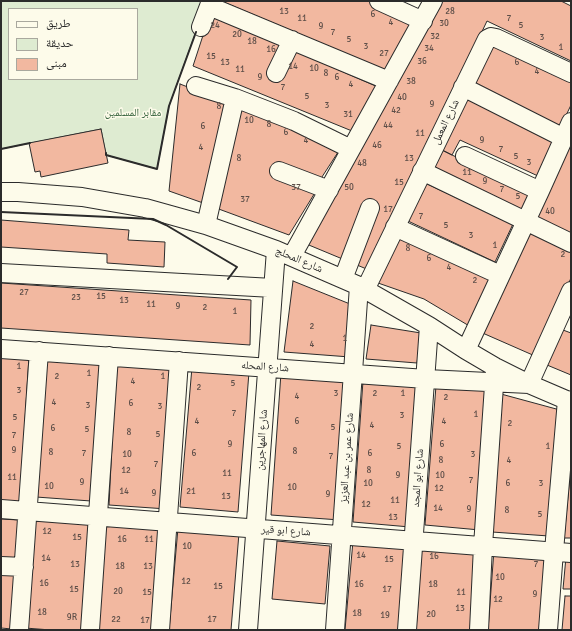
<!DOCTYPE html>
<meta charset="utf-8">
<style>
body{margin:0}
#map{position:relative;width:572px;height:631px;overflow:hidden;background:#fdfbea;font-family:Signika,"Noto Naskh Arabic",sans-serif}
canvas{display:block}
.frame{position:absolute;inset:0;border:2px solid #2b2b2b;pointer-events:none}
.legend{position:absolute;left:8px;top:8px;width:130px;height:72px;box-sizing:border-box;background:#fdfbea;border:1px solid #a9a89e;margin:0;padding:5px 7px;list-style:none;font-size:12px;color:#2b2b2b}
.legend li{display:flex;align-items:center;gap:8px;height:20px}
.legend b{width:20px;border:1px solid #a9a89e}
</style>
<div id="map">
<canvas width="572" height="631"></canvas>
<div class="frame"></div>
<ul class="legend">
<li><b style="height:5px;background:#fdfbea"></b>طريق</li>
<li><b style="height:11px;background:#deebd1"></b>حديقة</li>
<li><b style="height:11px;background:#f2b8a0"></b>مبنى</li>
</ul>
</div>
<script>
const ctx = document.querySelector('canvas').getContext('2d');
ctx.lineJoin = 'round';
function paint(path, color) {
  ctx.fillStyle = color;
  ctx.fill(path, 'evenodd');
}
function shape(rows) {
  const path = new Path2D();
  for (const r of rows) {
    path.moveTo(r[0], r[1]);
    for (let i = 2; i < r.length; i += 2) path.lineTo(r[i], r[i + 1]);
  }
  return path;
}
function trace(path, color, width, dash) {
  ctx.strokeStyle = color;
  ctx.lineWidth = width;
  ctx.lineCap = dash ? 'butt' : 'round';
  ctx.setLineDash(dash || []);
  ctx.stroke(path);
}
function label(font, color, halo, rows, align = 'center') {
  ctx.font = font + ' Signika,"Noto Naskh Arabic",sans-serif';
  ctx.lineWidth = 3;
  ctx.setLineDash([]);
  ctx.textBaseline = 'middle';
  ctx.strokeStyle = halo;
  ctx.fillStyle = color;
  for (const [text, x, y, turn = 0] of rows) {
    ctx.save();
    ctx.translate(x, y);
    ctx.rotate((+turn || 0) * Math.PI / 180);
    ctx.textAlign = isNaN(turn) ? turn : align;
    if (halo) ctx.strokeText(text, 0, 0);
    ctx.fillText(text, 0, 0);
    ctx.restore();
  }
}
const green = shape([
 [1,1,207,1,169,106,157,169,106,155,101,129,1,149,1,1],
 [9,9,137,9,137,79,9,79,9,9]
]);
const building = shape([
 [221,1,372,1,415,20,387,71,221,1],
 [440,1,561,1,571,6,571,61,487,21,369,270,304,243,440,1],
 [210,14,378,87,352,131,193,66,210,14],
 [492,44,571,77,571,105,560,128,472,84,492,44],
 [180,84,227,102,206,204,169,191,180,84],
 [465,98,554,143,538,176,460,140,452,155,440,149,465,98],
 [239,106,342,146,320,180,316,191,289,235,216,208,239,106],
 [101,129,108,163,41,177,40,171,35,172,29,143,101,129],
 [571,129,571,240,530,219,571,129],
 [440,149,452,155,531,192,522,215,429,172,440,149],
 [425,183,513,224,495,262,408,221,425,183],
 [1,220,129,230,128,240,165,242,164,267,107,263,107,254,1,247,1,220],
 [525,229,571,251,571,278,535,356,478,331,525,229],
 [403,232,492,275,471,327,424,299,378,283,403,232],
 [293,281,355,306,350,357,284,352,293,281],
 [1,283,251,300,250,345,1,328,1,283],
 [371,325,421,333,417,363,366,359,371,325],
 [563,330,571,333,571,375,547,365,563,330],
 [1,354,29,356,20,502,1,501,1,354],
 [46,358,101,362,91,501,36,497,46,358],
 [116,363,174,367,167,509,109,505,116,363],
 [192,367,249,372,238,512,180,507,192,367],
 [281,373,350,378,340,520,271,515,281,373],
 [363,381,420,385,410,527,353,522,363,381],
 [436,386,486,388,480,530,425,525,436,386],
 [501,394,560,410,549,536,492,532,501,394],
 [571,465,571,538,564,538,571,465],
 [1,519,19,520,16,563,1,561,1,519],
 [34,519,92,524,83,630,51,630,25,628,34,519],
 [104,524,164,530,156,630,95,630,104,524],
 [178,528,239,533,231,630,169,630,178,528],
 [277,541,330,546,325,604,272,599,277,541],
 [353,541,407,546,401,630,345,630,353,541],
 [422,546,479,551,474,630,416,630,422,546],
 [494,550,553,556,543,630,488,630,494,550],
 [566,557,571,557,571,589,563,589,566,557],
 [1,571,16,573,12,629,1,628,1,571],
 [565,596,571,596,571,630,562,630,565,596]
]);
const minor = shape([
 [379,1,423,21],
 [209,6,389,81],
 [201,27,211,1],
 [276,73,292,40],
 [196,86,235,98,294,121,351,149],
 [463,87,564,138],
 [465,156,540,191],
 [279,171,329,190],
 [422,171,571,243],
 [1,192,18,192,82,197,145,208,206,225,276,250,359,286,429,326,466,350,495,367,529,384,571,402],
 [206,225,235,98],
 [395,227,500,275],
 [292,256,433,1],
 [1,273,273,288],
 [343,279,370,208],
 [365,290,487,39,491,37,496,38,571,73],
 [1,349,426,379,529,384,571,291],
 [466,350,540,191,571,122],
 [1,509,571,553],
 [1,566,24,567],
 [19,630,39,351],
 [90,630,109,356],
 [160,630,179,361],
 [248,630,276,250],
 [335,630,359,286],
 [407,630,429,326],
 [479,630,483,546,495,371],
 [548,630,554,551,567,400]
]);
const wall = shape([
 [1,149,30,143],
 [106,153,106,155,157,169,169,106,196,32],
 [1,212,153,219,166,225,237,267,228,279]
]);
const numberNames = [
 ["13",284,12],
 ["28",450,12],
 ["6",373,15],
 ["11",302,19],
 ["7",509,19],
 ["4",391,23],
 ["30",444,24],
 ["24",215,26],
 ["5",521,26],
 ["9",321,27],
 ["7",333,33],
 ["20",237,35],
 ["32",435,37],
 ["3",542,38],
 ["5",349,40],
 ["18",252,42],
 ["3",366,47],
 ["1",561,48],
 ["34",429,49],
 ["16",271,50],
 ["27",384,54],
 ["15",211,57],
 ["36",422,62],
 ["13",225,63],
 ["6",517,63],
 ["14",293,67],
 ["10",314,69],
 ["11",240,70],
 ["4",537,72],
 ["8",326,74],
 ["9",260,78],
 ["6",337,78],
 ["38",411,82],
 ["4",351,85],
 ["7",283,88],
 ["5",307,97],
 ["40",402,98],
 ["9",432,105],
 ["3",327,106],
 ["8",219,107],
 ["42",396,111],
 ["31",348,115],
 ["10",249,121],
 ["8",269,125],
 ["44",388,126],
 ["6",203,127],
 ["6",286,133],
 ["11",420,134],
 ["4",306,141],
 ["9",482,141],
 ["46",377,146],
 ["4",201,148],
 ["7",501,150],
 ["5",516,157],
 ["8",239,159],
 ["13",409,159],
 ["3",529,163],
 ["48",362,164],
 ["11",467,173],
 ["9",485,182],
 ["15",399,183],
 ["37",296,188],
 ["50",349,188],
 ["7",502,190],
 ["5",518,197],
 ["37",245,200],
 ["17",388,210],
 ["40",550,212],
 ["7",421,217],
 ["5",446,226],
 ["3",471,236],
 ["1",495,246],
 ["8",408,249],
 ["2",563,255],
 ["6",429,259],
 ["4",449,268],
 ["2",475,281],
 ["27",24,293],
 ["15",101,297],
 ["23",76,298],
 ["13",124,301],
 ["11",151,305],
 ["9",178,307],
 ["2",205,308],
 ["1",235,312],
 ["2",312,327],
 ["1",345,339],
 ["4",312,345],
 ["1",19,367],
 ["1",89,374],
 ["2",57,377],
 ["1",163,377],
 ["4",133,382],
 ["5",233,384],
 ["2",199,388],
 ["3",19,391],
 ["3",336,394],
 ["2",375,394],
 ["1",403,394],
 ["4",297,397],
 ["2",446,398],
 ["4",54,403],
 ["6",131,404],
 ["3",88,406],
 ["3",160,407],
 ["7",234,414],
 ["1",476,415],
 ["3",402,416],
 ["5",15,418],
 ["4",197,422],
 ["6",297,422],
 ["4",444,422],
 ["2",510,424],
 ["4",372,426],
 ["5",333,428],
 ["6",53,429],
 ["5",87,430],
 ["8",129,433],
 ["5",158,435],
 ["7",14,436],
 ["9",230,445],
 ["6",442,445],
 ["5",399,447],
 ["1",548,447],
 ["9",14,451],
 ["8",295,452],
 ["8",51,453],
 ["7",84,454],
 ["6",194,454],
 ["6",370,454],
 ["10",127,455],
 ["3",473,455],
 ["7",331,457],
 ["8",441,461],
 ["4",509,461],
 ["7",156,465],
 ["12",126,471],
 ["8",369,471],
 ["11",227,474],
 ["9",398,476],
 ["10",440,476],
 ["11",12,478],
 ["7",471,481],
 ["9",82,483],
 ["10",368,484],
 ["6",508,484],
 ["3",541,484],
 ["10",49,487],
 ["10",292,488],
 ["12",439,489],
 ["14",124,492],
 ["21",191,492],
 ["9",154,494],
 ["9",328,495],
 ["13",226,497],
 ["11",395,501],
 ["12",366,505],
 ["14",438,509],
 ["9",469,510],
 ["8",507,511],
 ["5",540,515],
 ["13",393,518],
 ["12",47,532],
 ["15",77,538],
 ["16",122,540],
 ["11",149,540],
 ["10",187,547],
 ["14",361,556],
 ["16",434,557],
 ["14",46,559],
 ["15",389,560],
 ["13",75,565],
 ["7",536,565],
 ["18",120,567],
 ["13",148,567],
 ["10",500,578],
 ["12",186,582],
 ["16",44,584],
 ["16",359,585],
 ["18",433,585],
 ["15",218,587],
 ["15",74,590],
 ["17",387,590],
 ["20",118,592],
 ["15",147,593],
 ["11",461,593],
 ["9",535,595],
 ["12",498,600],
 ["13",460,609],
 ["18",42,613],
 ["18",357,614],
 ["20",431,615],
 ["19",385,616],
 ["9R",72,618],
 ["22",116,620],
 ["17",212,620],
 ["17",145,621]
];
const parkNames = [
 ["مقابر المسلمين",133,113]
];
const streetNames = [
 ["شارع المعمل",446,122,-64],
 ["شارع المحلج",299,260,23],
 ["شارع المحله",265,367,4],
 ["شارع المهاجرين",262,440,-86],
 ["شارع عمر بن عبد العزيز",347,458,-86],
 ["شارع ابو المجد",418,478,-86],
 ["شارع ابو قير",286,531,4]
];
paint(green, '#deebd1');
trace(green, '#74746e', 1);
paint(building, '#f2b8a0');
trace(building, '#2b2b2b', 1);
trace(minor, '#2b2b2b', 20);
trace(minor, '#fdfbea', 18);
trace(wall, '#2b2b2b', 2);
label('9px', '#5d4e48', null, numberNames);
label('11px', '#34623c', '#fdfbea', parkNames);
label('11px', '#2b2b2b', '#fdfbea', streetNames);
</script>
